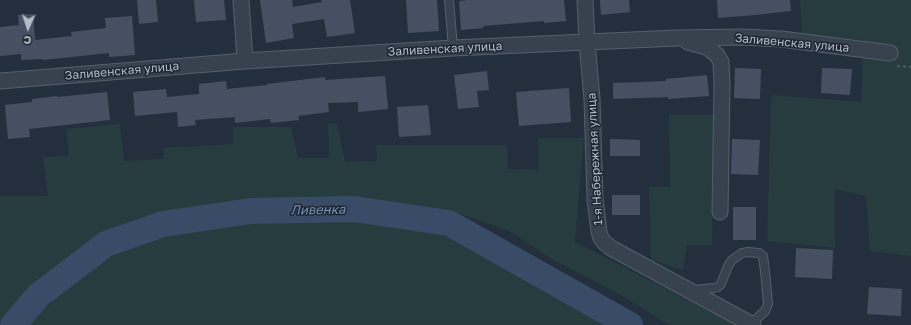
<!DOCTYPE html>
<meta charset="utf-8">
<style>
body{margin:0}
#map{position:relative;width:911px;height:325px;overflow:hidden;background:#242f3e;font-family:"Golos Text",sans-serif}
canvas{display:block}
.north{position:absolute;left:8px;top:8px;width:40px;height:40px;-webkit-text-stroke:3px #1d2633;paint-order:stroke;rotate:183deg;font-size:11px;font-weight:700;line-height:16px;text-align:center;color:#b4bcc9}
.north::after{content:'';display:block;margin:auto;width:14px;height:18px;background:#b4bcc9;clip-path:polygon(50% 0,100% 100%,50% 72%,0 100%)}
</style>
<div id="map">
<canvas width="911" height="325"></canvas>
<div class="north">С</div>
</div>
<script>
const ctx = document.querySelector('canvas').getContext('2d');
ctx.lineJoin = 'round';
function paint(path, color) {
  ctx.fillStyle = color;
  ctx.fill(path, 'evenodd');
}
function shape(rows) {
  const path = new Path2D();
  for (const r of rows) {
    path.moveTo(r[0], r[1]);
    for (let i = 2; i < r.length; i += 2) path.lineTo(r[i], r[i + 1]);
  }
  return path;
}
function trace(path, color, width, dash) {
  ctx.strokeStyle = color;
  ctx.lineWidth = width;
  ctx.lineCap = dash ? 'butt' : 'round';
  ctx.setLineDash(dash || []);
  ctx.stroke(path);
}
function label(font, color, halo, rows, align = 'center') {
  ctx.font = font + ' "Golos Text",sans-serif';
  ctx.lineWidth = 3;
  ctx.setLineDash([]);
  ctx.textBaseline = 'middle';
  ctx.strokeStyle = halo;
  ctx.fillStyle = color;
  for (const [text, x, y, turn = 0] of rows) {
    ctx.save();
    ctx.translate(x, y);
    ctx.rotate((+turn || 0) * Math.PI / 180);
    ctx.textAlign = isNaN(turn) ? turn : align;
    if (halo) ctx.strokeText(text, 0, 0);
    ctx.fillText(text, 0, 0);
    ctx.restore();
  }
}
const green = shape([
 [800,0,911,0,911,256,870,251,866,196,835,189,835,248,767,241,771,95,861,102,863,59,863,40,802,36],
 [669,115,715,115,712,245,687,245,683,270,651,260,649,187,670,187],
 [328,123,337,124,345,162,377,161,376,145,507,145,508,169,539,170,538,138,584,138,575,242,716,314,722,308,753,325,669,325,621,295,550,258,510,231,445,209,372,200,300,201,252,203,157,217,107,236,52,271,4,325,0,325,0,196,48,196,43,157,69,156,66,129,120,124,124,161,164,159,163,148,233,144,233,127,291,127,298,158,329,158],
 [313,218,399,224,450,234,495,255,577,301,617,325,29,325,76,277,141,240,230,225]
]);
const river = shape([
 [13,325,39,295,106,244,163,224,251,211,354,209,449,223,630,325]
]);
const building = shape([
 [137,0,156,0,158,22,139,24],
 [194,0,224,0,226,20,196,22],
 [260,0,292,0,293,7,322,2,321,0,350,0,355,33,327,37,324,19,292,24,294,38,266,43],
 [406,0,437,0,439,31,408,33],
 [468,0,564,0,566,21,544,23,544,21,483,26,483,28,461,30,459,1],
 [600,0,629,0,630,12,601,15],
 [717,0,790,0,791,11,755,15,718,18],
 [33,14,35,40,72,36,71,32,106,28,105,18,132,16,135,55,109,57,109,53,43,60,43,59,21,60,21,54,0,56,0,27,19,25,18,15],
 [735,68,761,69,760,99,734,98],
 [822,68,852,69,850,95,821,93],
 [487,71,489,90,477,91,479,107,458,109,454,75],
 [707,75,709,96,668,99,668,97,613,99,613,83,666,81,666,79],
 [385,76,388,109,358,112,358,102,328,103,329,112,298,116,299,120,271,123,270,119,235,123,235,117,195,120,196,125,178,127,177,112,135,116,133,92,166,89,167,97,199,94,199,84,226,81,227,89,267,85,267,84,325,77,325,80],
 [569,88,571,122,519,126,516,92],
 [107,92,110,120,29,129,30,137,8,139,5,105,32,102,32,99,57,96,57,97],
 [428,105,431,135,399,137,397,107],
 [610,139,640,140,640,156,610,156],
 [732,139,760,140,758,175,731,174],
 [612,195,640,195,640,215,612,215],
 [733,207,756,207,756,240,733,240],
 [796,248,833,250,832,279,795,277],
 [869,287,902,289,901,316,867,314]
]);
const path = shape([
 [897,66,911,67]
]);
const lane = shape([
 [449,0,453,48],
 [693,290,714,288,718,287,721,284,728,266,732,260,742,253,748,252,759,253,763,256,765,271,768,304,765,311,751,324]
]);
const street = shape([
 [241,0,245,61],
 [585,0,587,42,592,99,595,199,599,232,601,238,605,243,611,248,753,325],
 [688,42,706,47,712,51,717,55,721,62,722,84,720,212],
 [0,81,245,61,453,48,587,42,677,38,742,37,781,39,890,53]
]);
const streetNames = [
 ["Заливенская улица",792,43,5],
 ["Заливенская улица",445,49,-3],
 ["Заливенская улица",122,71,-5],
 ["1-я Набережная улица",595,159,-93]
];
const waterNames = [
 ["Ливенка",318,210,-1]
];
paint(green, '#263c3f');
trace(river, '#394c67', 26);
paint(building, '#455162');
trace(lane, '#565f6c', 10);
trace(street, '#565f6c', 17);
trace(path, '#44595c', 2.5, [3, 3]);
trace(lane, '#38414e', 8);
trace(street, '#38414e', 15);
label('12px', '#b4bcc9', '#1d2633', streetNames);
label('italic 13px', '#7c92b1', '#1d2633', waterNames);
</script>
